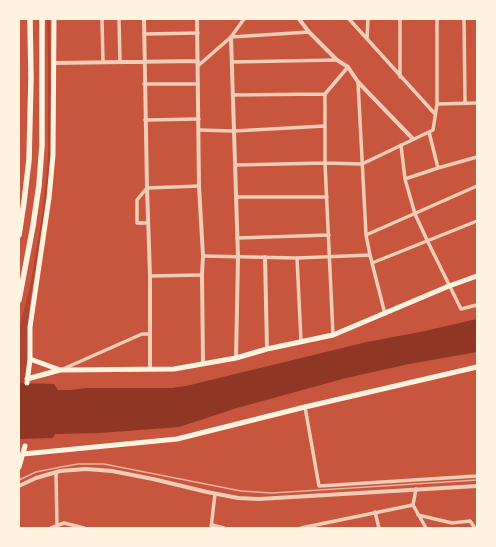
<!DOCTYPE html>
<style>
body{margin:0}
#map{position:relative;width:496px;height:547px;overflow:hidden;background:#c8553d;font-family:"Fira Sans Condensed",sans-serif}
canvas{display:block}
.frame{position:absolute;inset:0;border:20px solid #fff3e0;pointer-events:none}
</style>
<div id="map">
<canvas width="496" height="547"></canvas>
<div class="frame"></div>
</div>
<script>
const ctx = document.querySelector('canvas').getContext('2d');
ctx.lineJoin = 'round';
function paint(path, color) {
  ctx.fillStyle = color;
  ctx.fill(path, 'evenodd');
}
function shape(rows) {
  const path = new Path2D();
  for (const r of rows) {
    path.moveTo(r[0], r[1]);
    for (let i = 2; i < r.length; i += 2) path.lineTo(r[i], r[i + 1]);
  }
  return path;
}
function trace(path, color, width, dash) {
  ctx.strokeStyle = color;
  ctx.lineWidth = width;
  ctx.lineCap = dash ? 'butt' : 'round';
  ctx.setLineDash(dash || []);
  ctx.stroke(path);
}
const green = shape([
 [47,19,50,19,51,157,45,209,30,303,26,384,19,383,19,329,31,282,43,209,48,158,48,52]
]);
const water = shape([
 [477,319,477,352,409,364,346,378,237,408,179,427,100,433,55,434,53,438,19,439,19,383,54,384,58,390,71,390,86,388,172,388,186,386,367,342,425,331]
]);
const minor = shape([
 [102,19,103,62],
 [119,19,120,62],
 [349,19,435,114],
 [400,19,400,77],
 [464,19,465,103],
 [144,34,198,33],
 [231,37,309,32],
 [367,39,368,19],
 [232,62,337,60],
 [199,65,231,37,244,19],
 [358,82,366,235,370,255,385,314],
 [144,84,198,84],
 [233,95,325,94],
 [437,104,477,103],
 [145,120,199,119],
 [199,130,234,131,325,126],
 [429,132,438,168,477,157],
 [401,145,405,179,415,214,427,240,461,309,477,305],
 [235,165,325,163,362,164,433,130,437,104,437,19],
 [405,179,438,168],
 [236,197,327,197],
 [148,223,137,223,137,200,147,188,199,186],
 [366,235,477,186],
 [237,238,329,235],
 [203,256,297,258,370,255],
 [297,258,301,341],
 [372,263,477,221],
 [150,276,202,275],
 [333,335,325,163,325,94,348,67],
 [63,369,142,334,150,334],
 [305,407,319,486,477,476],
 [56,473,57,526],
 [416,489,413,505,426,528],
 [375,512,379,528],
 [418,515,452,523,470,521,475,528],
 [212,525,224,528],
 [51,528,64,523,84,528],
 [211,528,215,494],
 [301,528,413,505]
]);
const tertiary = shape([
 [144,19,147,188,150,276,150,369],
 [197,19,199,186,203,256,202,275,203,363],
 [299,19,309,32,337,60,348,67,358,82,413,139],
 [231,37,238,257,236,358],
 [54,63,198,61],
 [265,257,267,349],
 [19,486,36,478,60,471,86,469,112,471,153,479,207,492,238,498,259,499,477,486]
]);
const secondary = shape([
 [30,359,60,370],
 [27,379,60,370,174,369,236,358,267,349,333,335,449,286,477,276],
 [27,383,30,359,30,327,49,198,53,155,54,19],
 [19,457,23,454,177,439,305,407,477,367],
 [19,467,25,446]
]);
const primary = shape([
 [19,235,24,202,29,160,31,78,30,19],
 [19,300,33,226,39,185,42,145,42,19]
]);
const rail = shape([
 [19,480,36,472,61,467,78,464,104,464,241,491,272,493,477,480]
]);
paint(green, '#ae4732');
paint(water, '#8f3625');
trace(minor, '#f1ccb7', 3.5);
trace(tertiary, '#f1ccb7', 4);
trace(secondary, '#fff3e0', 5);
trace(primary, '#fff3e0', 5.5);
trace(rail, '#e9b49f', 1.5);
</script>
